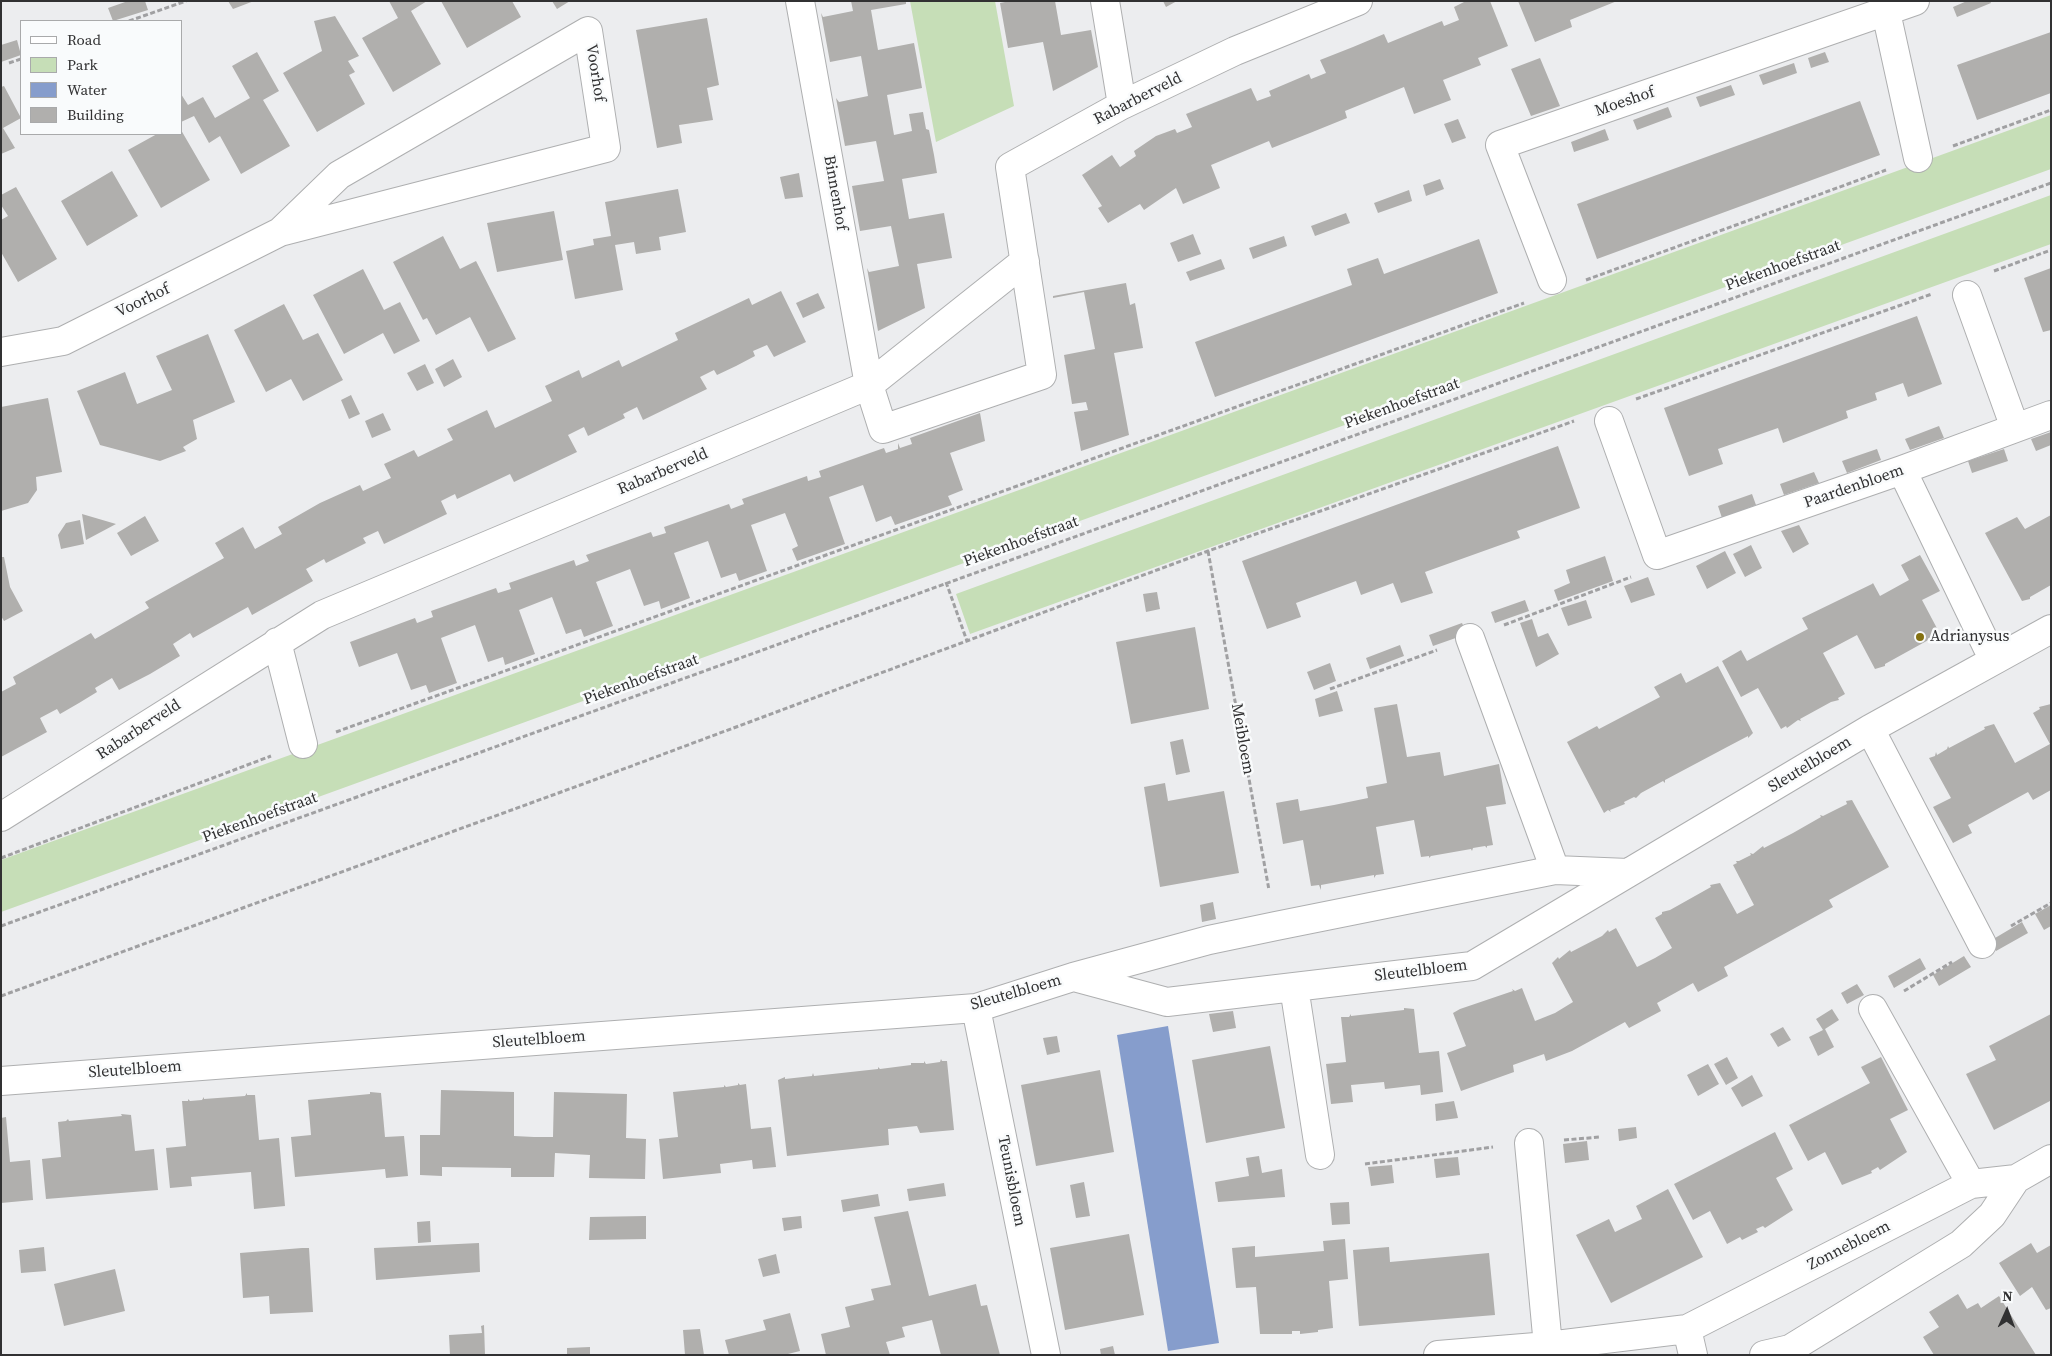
<!DOCTYPE html>
<style>
body{margin:0}
#map{position:relative;width:2052px;height:1356px;overflow:hidden;background:#ecedef;font-family:"Source Serif 4",serif}
canvas{display:block}
.frame{position:absolute;inset:0;border:2px solid #313132;pointer-events:none}
.legend{position:absolute;left:20px;top:20px;width:162px;height:115px;box-sizing:border-box;background:#f9fbfc;border:1px solid #a9aaab;margin:0;padding:6px 9px;list-style:none;font-size:15px;color:#313132}
.legend li{display:flex;align-items:center;gap:10px;height:25px}
.legend b{width:25px;border:1px solid #a9aaab}
.north{position:absolute;left:1982px;top:1286px;width:50px;height:50px;-webkit-text-stroke:4px #f9fbfc;paint-order:stroke;rotate:2deg;font-size:14px;font-weight:700;line-height:20px;text-align:center;color:#313132}
.north::after{content:'';display:block;margin:auto;width:18px;height:22px;background:#313132;clip-path:polygon(50% 0,100% 100%,50% 72%,0 100%)}
</style>
<div id="map">
<canvas width="2052" height="1356"></canvas>
<div class="frame"></div>
<ul class="legend">
<li><b style="height:6px;background:#fff"></b>Road</li>
<li><b style="height:14px;background:#c6deb7"></b>Park</li>
<li><b style="height:14px;background:#869dcc"></b>Water</li>
<li><b style="height:14px;background:#b0afad"></b>Building</li>
</ul>
<div class="north">N</div>
</div>
<script>
const ctx = document.querySelector('canvas').getContext('2d');
ctx.lineJoin = 'round';
function paint(path, color) {
  ctx.fillStyle = color;
  ctx.fill(path, 'evenodd');
}
function shape(rows) {
  const path = new Path2D();
  for (const r of rows) {
    path.moveTo(r[0], r[1]);
    for (let i = 2; i < r.length; i += 2) path.lineTo(r[i], r[i + 1]);
  }
  return path;
}
function trace(path, color, width, dash) {
  ctx.strokeStyle = color;
  ctx.lineWidth = width;
  ctx.lineCap = dash ? 'butt' : 'round';
  ctx.setLineDash(dash || []);
  ctx.stroke(path);
}
function label(font, color, halo, rows, align = 'center') {
  ctx.font = font + ' "Source Serif 4",serif';
  ctx.lineWidth = 5;
  ctx.setLineDash([]);
  ctx.textBaseline = 'middle';
  ctx.strokeStyle = halo;
  ctx.fillStyle = color;
  for (const [text, x, y, turn = 0] of rows) {
    ctx.save();
    ctx.translate(x, y);
    ctx.rotate((+turn || 0) * Math.PI / 180);
    ctx.textAlign = isNaN(turn) ? turn : align;
    if (halo) ctx.strokeText(text, 0, 0);
    ctx.fillText(text, 0, 0);
    ctx.restore();
  }
}
const green = shape([
 [910,1,995,1,1014,106,936,142],
 [2051,115,2051,169,1,912,1,860],
 [2051,195,2051,244,970,634,956,594]
]);
const water = shape([
 [1168,1026,1219,1343,1168,1351,1117,1035]
]);
const building = shape([
 [128,1,145,1,148,10,113,21,108,8],
 [228,1,254,1,233,9],
 [389,1,427,1,411,11,441,64,393,92,362,38,398,18],
 [441,1,512,1,521,17,467,48],
 [552,1,570,1,557,9],
 [851,1,906,1,906,4,871,10,878,50,914,43,919,70,922,88,887,95,894,135,912,131,909,114,923,112,926,129,929,130,934,155,937,173,902,179,909,219,944,213,952,258,917,264,925,308,878,331,867,268,869,272,899,266,891,226,860,231,852,186,884,181,876,141,845,146,836,98,839,102,868,96,861,56,830,62,821,13,823,17,853,11],
 [1010,1,1055,1,1061,35,1091,30,1098,67,1053,91,1043,42,1008,48,1000,3],
 [1163,1,1177,1,1166,7],
 [1466,1,1490,1,1508,46,1478,58,1481,65,1443,80,1451,100,1414,114,1404,87,1345,111,1347,118,1310,133,1272,148,1269,141,1211,165,1220,188,1183,204,1176,188,1144,210,1140,204,1108,223,1098,208,1102,206,1082,175,1112,155,1120,167,1136,156,1134,151,1156,136,1175,129,1177,133,1192,127,1186,114,1251,88,1257,101,1271,96,1269,91,1309,74,1311,79,1326,73,1320,60,1353,47,1384,34,1388,43,1442,21,1444,26,1459,20,1454,7],
 [1518,1,1617,1,1570,20,1572,27,1535,42],
 [1967,1,1990,1,1991,3,1957,17,1953,7],
 [335,16,359,56,348,61,355,72,349,75,365,104,317,132,283,73,322,51,314,21],
 [707,18,719,85,707,88,713,120,679,125,682,143,657,148,636,30],
 [2051,32,2051,93,1977,120,1957,65],
 [17,40,21,55,1,62,1,45],
 [257,52,279,91,263,100,290,146,241,174,220,136,209,143,194,116,181,122,181,94,188,105,203,97,215,118,250,98,232,66],
 [1825,52,1829,62,1811,68,1808,58],
 [1540,58,1560,106,1531,116,1511,69],
 [1794,63,1797,73,1763,85,1759,75],
 [1731,85,1735,95,1700,107,1696,97],
 [4,86,21,118,3,128,15,148,1,154,1,87],
 [1860,101,1880,155,1597,259,1577,204],
 [1668,107,1672,117,1637,130,1633,120],
 [1458,119,1466,138,1452,143,1444,124],
 [1605,129,1609,140,1574,152,1571,142],
 [181,130,210,180,161,208,128,150,157,134,181,134],
 [112,171,138,216,87,246,61,201],
 [799,173,803,197,785,199,780,177],
 [1440,179,1444,189,1426,196,1423,185],
 [16,187,57,259,18,282,1,252,1,220,8,216,1,205,1,195],
 [678,189,686,232,659,237,661,250,636,254,634,242,615,245,623,290,575,299,566,251,594,245,593,239,611,236,605,202],
 [1409,190,1412,201,1378,213,1374,203],
 [554,211,563,260,497,272,487,223],
 [1346,213,1350,223,1315,236,1311,226],
 [1193,234,1201,254,1178,262,1170,243],
 [443,236,460,269,476,261,516,339,488,352,470,317,436,335,427,318,423,320,393,262],
 [1284,236,1287,246,1253,259,1249,248],
 [1479,239,1498,293,1215,397,1195,342,1352,285,1347,269,1378,258,1384,274],
 [1221,259,1225,269,1190,281,1186,272],
 [2051,268,2051,330,2043,332,2024,278],
 [363,269,384,310,400,302,420,341,394,354,383,333,344,354,313,295],
 [1126,283,1130,305,1135,303,1143,348,1114,353,1129,435,1081,451,1074,412,1088,410,1086,402,1072,404,1064,355,1095,349,1084,292,1053,298,1053,296],
 [781,291,806,342,774,357,767,345,753,351,755,356,736,366,717,375,714,370,700,377,707,389,643,420,637,407,623,414,625,418,588,436,584,427,568,435,577,452,514,482,510,474,457,499,455,494,441,501,447,514,384,544,378,531,363,538,366,543,326,563,324,559,306,569,313,581,252,615,248,607,193,638,190,633,173,644,180,656,150,674,119,690,112,678,95,688,97,692,79,703,60,714,57,709,40,718,47,732,1,757,1,692,16,684,13,677,91,633,95,639,149,608,145,602,224,558,215,543,243,527,255,549,282,534,278,527,320,503,360,485,363,491,391,478,384,464,414,450,418,457,453,440,447,429,487,410,495,428,552,401,545,386,579,370,582,378,619,360,622,367,678,340,675,333,749,298,752,305],
 [818,293,825,308,803,318,796,303],
 [284,304,303,340,318,333,343,380,303,401,291,379,266,392,234,330],
 [1917,316,1942,384,1908,397,1903,383,1875,393,1877,400,1846,411,1848,418,1783,443,1778,428,1718,449,1723,464,1689,476,1664,408],
 [208,334,235,402,193,420,197,439,183,447,186,451,160,461,100,445,77,391,125,372,137,404,172,390,156,356],
 [453,359,462,377,444,387,435,369],
 [425,364,434,383,417,391,407,373],
 [351,395,360,414,349,419,341,400],
 [48,398,62,472,36,477,37,490,28,503,1,511,1,407],
 [383,413,391,430,372,438,365,421],
 [980,413,985,441,950,453,963,490,948,496,952,505,895,525,891,516,876,522,863,485,829,497,845,544,797,561,792,549,798,546,785,513,751,525,767,571,739,581,736,573,721,578,708,541,674,553,690,598,661,609,659,601,644,606,630,569,596,582,613,626,584,637,581,629,566,634,552,597,519,610,535,654,505,665,503,657,488,662,475,625,441,638,457,683,429,693,426,685,411,690,397,653,359,667,350,642,415,618,417,623,433,617,431,611,496,588,498,593,511,589,509,583,574,560,576,566,589,561,586,555,651,532,653,537,666,533,664,527,729,504,731,509,744,504,742,499,807,476,808,481,821,477,819,471,884,448,886,453,898,449,898,443,900,448,912,444,910,438],
 [1939,426,1944,438,1910,450,1905,439],
 [2051,432,2051,445,2036,451,2031,439],
 [1558,446,1580,508,1517,531,1520,538,1425,572,1433,593,1401,603,1393,583,1361,595,1356,581,1296,603,1301,617,1267,629,1242,561],
 [1877,449,1881,460,1847,473,1842,461],
 [2004,449,2008,461,1972,473,1968,461],
 [1814,472,1819,483,1784,495,1780,484],
 [1752,494,1756,505,1722,518,1718,506],
 [82,514,116,524,86,540],
 [2051,515,2051,585,2030,597,2030,599,2022,601,1985,533,2017,517,2025,529],
 [145,516,159,541,131,556,117,533],
 [80,520,84,544,61,549,58,535,66,523],
 [1799,525,1809,544,1793,553,1781,531],
 [1751,545,1762,568,1745,577,1733,554],
 [1725,551,1736,573,1707,589,1696,566],
 [1920,555,1940,591,1922,600,1940,634,1934,639,1932,641,1932,638,1885,664,1885,666,1875,669,1857,635,1823,653,1845,694,1838,698,1839,700,1831,702,1800,719,1801,721,1798,720,1787,728,1786,726,1781,729,1758,688,1741,697,1722,661,1741,650,1747,661,1777,645,1808,629,1802,618,1872,584,1873,583,1880,596,1909,580,1901,565],
 [1605,556,1613,581,1558,601,1554,590,1570,583,1566,570],
 [1,557,4,557,10,587,23,611,4,621,1,616],
 [1648,577,1655,595,1631,603,1624,586],
 [1157,592,1160,609,1146,612,1143,594],
 [1525,600,1529,611,1495,623,1491,612],
 [1586,600,1592,618,1568,626,1561,608],
 [1532,619,1538,637,1548,633,1559,654,1536,667,1520,623],
 [1462,623,1467,634,1433,646,1429,635],
 [1195,627,1209,709,1131,724,1116,642],
 [1400,645,1404,656,1370,669,1366,658],
 [1330,663,1336,681,1314,690,1307,672],
 [1718,666,1753,733,1748,738,1748,736,1729,746,1665,780,1665,783,1663,781,1641,793,1636,798,1634,797,1624,802,1625,804,1610,810,1611,812,1608,810,1604,813,1567,742,1597,726,1599,729,1660,697,1654,687,1681,673,1686,683],
 [1337,691,1343,711,1319,717,1315,699],
 [1397,704,1407,757,1440,752,1444,776,1499,764,1506,804,1486,807,1493,845,1487,846,1487,848,1485,846,1473,848,1472,851,1471,849,1431,856,1429,858,1429,856,1421,857,1414,820,1376,827,1384,874,1376,875,1374,878,1374,875,1321,885,1321,890,1319,885,1311,886,1303,840,1283,844,1276,803,1298,799,1300,811,1334,805,1368,798,1366,787,1387,783,1374,708],
 [2051,704,2051,790,2033,800,2028,792,1968,825,1972,833,1953,843,1933,807,1951,798,1929,758,1935,756,1936,752,1937,755,1947,749,1948,746,1949,748,1985,729,1984,727,1994,724,2015,763,2050,744,2033,713,2040,709,2039,707],
 [1183,739,1190,772,1176,775,1170,742],
 [1165,783,1168,801,1224,791,1239,873,1160,887,1144,787],
 [1852,800,1889,867,1829,900,1833,907,1724,967,1728,976,1698,992,1693,983,1657,1003,1661,1011,1629,1028,1625,1022,1572,1051,1546,1061,1544,1054,1513,1065,1514,1072,1461,1091,1447,1053,1466,1046,1453,1013,1460,1009,1513,991,1512,989,1515,991,1522,988,1535,1021,1555,1013,1573,1002,1552,963,1558,957,1559,959,1570,950,1571,952,1602,936,1608,930,1609,932,1616,928,1637,967,1655,958,1672,948,1655,918,1662,914,1662,912,1670,910,1711,887,1710,885,1720,883,1737,914,1754,905,1733,865,1737,863,1736,861,1739,861,1751,855,1750,853,1753,854,1763,846,1764,848,1793,833,1821,817,1820,815,1823,816,1847,804,1846,801],
 [1213,902,1216,919,1202,922,1200,905],
 [2051,905,2051,926,2044,930,2035,914],
 [2022,922,2028,933,1996,951,1990,941],
 [1964,956,1971,967,1939,986,1933,975],
 [1920,958,1926,969,1894,988,1888,976],
 [1857,984,1864,995,1847,1004,1841,993],
 [1404,1008,1414,1009,1419,1053,1439,1051,1443,1092,1421,1095,1420,1085,1385,1089,1384,1082,1351,1085,1353,1102,1331,1104,1326,1064,1346,1062,1341,1017,1349,1017,1351,1014,1351,1016,1404,1010],
 [1832,1009,1839,1020,1825,1029,1834,1047,1818,1056,1809,1037,1823,1030,1816,1019],
 [1233,1011,1236,1028,1213,1032,1209,1014],
 [2051,1014,2050,1101,1994,1130,1966,1074,1996,1060,1989,1046],
 [1783,1027,1791,1040,1778,1047,1770,1034],
 [1057,1036,1060,1052,1047,1055,1043,1038],
 [1270,1046,1285,1128,1206,1143,1192,1060],
 [1727,1057,1738,1078,1726,1085,1714,1064],
 [1881,1057,1908,1110,1890,1119,1907,1152,1880,1170,1878,1167,1871,1171,1872,1173,1842,1185,1825,1152,1808,1161,1789,1125,1870,1083,1861,1067],
 [941,1059,942,1061,947,1061,954,1130,920,1133,917,1126,888,1129,889,1145,787,1156,778,1080,785,1077,785,1079,812,1076,813,1073,814,1076,878,1069,878,1067,880,1069,911,1065,911,1063,924,1063,924,1061,926,1064,940,1062],
 [1708,1064,1719,1084,1698,1096,1687,1075],
 [1100,1070,1114,1152,1036,1166,1021,1085],
 [1752,1075,1763,1096,1742,1107,1731,1088],
 [738,1083,740,1085,746,1084,751,1129,771,1127,776,1167,753,1169,752,1160,720,1164,721,1173,663,1179,659,1139,678,1137,673,1092,724,1087,724,1085,726,1087,738,1085],
 [441,1090,514,1092,514,1136,534,1137,553,1137,554,1092,627,1094,626,1138,646,1139,645,1179,589,1178,590,1155,555,1153,554,1177,511,1177,511,1168,442,1167,442,1176,420,1175,420,1135,440,1135],
 [370,1092,381,1093,385,1137,404,1136,408,1176,386,1178,385,1169,295,1177,291,1137,311,1135,308,1100,370,1094],
 [247,1093,247,1095,255,1095,259,1140,279,1138,285,1206,254,1209,251,1172,191,1177,192,1186,170,1188,166,1148,186,1146,182,1101,188,1101,188,1099,190,1101,202,1100,204,1097,204,1099,245,1096],
 [1454,1101,1458,1118,1436,1121,1435,1104],
 [121,1114,131,1115,135,1151,154,1149,158,1190,46,1199,42,1159,61,1157,58,1122,66,1121,68,1119,69,1121,122,1116],
 [6,1117,10,1162,30,1160,33,1200,1,1203,1,1118],
 [1636,1127,1637,1138,1619,1141,1618,1129],
 [1775,1132,1793,1169,1776,1178,1793,1210,1765,1228,1763,1226,1756,1229,1758,1232,1742,1240,1740,1237,1727,1244,1710,1211,1693,1220,1674,1184],
 [1587,1141,1589,1160,1565,1163,1563,1144],
 [1259,1156,1262,1173,1282,1169,1285,1197,1218,1202,1215,1182,1249,1176,1246,1158],
 [1458,1157,1460,1175,1436,1178,1434,1159],
 [1392,1165,1394,1183,1371,1186,1368,1167],
 [1084,1182,1090,1216,1076,1218,1070,1185],
 [944,1183,946,1196,909,1201,907,1189],
 [1668,1189,1703,1257,1611,1303,1576,1235,1609,1219,1615,1232,1642,1219,1636,1206],
 [878,1194,880,1206,843,1212,841,1200],
 [1349,1202,1350,1224,1332,1225,1330,1203],
 [908,1211,929,1296,976,1284,981,1306,987,1305,1000,1355,941,1355,932,1320,902,1327,905,1337,886,1342,890,1355,826,1355,821,1334,850,1327,845,1307,874,1300,871,1289,891,1285,874,1217],
 [646,1216,646,1239,589,1240,590,1217],
 [801,1216,802,1228,784,1231,782,1218],
 [430,1221,431,1242,418,1243,417,1222],
 [1129,1234,1144,1315,1065,1330,1050,1248],
 [1345,1239,1348,1279,1329,1281,1333,1328,1318,1330,1318,1332,1300,1334,1300,1331,1292,1331,1292,1334,1260,1334,1256,1287,1236,1288,1232,1248,1255,1246,1255,1257,1324,1251,1323,1241],
 [479,1243,480,1272,376,1280,374,1248],
 [2031,1243,2037,1253,2051,1245,2051,1308,2046,1310,2032,1287,2020,1296,1999,1263],
 [44,1247,46,1271,21,1273,19,1250],
 [1389,1247,1390,1262,1489,1253,1495,1315,1359,1326,1353,1250],
 [302,1248,309,1248,313,1312,270,1314,269,1296,243,1298,240,1253],
 [776,1254,780,1273,763,1277,758,1259],
 [115,1269,125,1311,64,1326,54,1284],
 [1958,1294,1967,1309,1978,1303,1981,1308,1999,1296,2036,1355,1934,1355,1923,1337,1939,1327,1929,1312],
 [790,1313,800,1351,784,1355,729,1355,725,1340,766,1330,763,1320],
 [484,1325,485,1355,450,1355,449,1335,482,1333,481,1326],
 [700,1329,704,1355,685,1355,683,1330],
 [1113,1346,1115,1355,1101,1355,1100,1349],
 [590,1347,590,1355,567,1355,567,1348]
]);
const path = shape([
 [129,21,186,1],
 [9,63,21,59],
 [1953,146,2051,110],
 [1994,271,2051,250],
 [1586,280,1886,170],
 [1636,399,1932,294],
 [1208,551,1269,890],
 [946,582,967,641],
 [1504,625,1631,577],
 [1330,689,1437,650],
 [336,732,1524,303],
 [1,858,271,756],
 [1,926,2051,183],
 [2011,926,2051,903],
 [1904,991,1952,962],
 [1,996,594,780,1208,551,1574,421],
 [1564,1140,1600,1137],
 [1365,1164,1493,1147]
]);
const minor = shape([
 [800,1,869,385,883,429,1042,375,1010,167,1122,105,1235,51,1358,1],
 [1105,1,1122,105],
 [1886,12,1918,158],
 [1552,280,1500,145,1915,1],
 [1967,295,2015,428],
 [1,352,63,341,280,232,606,148,588,31,339,175,280,232],
 [1609,421,1657,555,1902,470,2051,415],
 [1902,470,1993,659],
 [1470,638,1555,870],
 [277,642,303,744],
 [1870,729,1982,944],
 [1,817,322,615,869,385,1025,261],
 [1074,977,1167,1002,1472,966,1870,729,2051,629],
 [1294,987,1320,1155],
 [976,1008,1046,1355],
 [1873,1009,1971,1184],
 [1,1081,976,1008,1073,977,1209,940,1276,926,1555,870,1628,873],
 [1529,1143,1548,1346],
 [1687,1329,1693,1355],
 [1438,1355,1548,1346,1687,1329,1971,1184,2016,1179,2051,1159],
 [1764,1355,1790,1349,1961,1244,1992,1215,2016,1179]
]);
const markers = [
 [1920,637,5,"#847111"]
];
const streetNames = [
 ["Voorhof",595,73,81],
 ["Rabarberveld",1138,99,-27],
 ["Moeshof",1625,102,-19],
 ["Binnenhof",835,193,80],
 ["Piekenhoefstraat",1783,266,-20],
 ["Voorhof",143,301,-26],
 ["Piekenhoefstraat",1402,404,-20],
 ["Rabarberveld",663,472,-23],
 ["Paardenbloem",1854,487,-19],
 ["Piekenhoefstraat",1021,542,-20],
 ["Piekenhoefstraat",641,680,-20],
 ["Rabarberveld",139,730,-33],
 ["Meibloem",1242,739,80],
 ["Sleutelbloem",1810,765,-31],
 ["Piekenhoefstraat",260,818,-20],
 ["Sleutelbloem",1421,971,-7],
 ["Sleutelbloem",1016,993,-16],
 ["Sleutelbloem",539,1040,-4],
 ["Sleutelbloem",135,1070,-4],
 ["Teunisbloem",1011,1181,79],
 ["Zonnebloem",1849,1246,-27]
];
const poiNames = [
 ["Adrianysus",1930,637]
];
paint(green, '#c6deb7');
paint(water, '#869dcc');
paint(building, '#b0afad');
trace(minor, '#aeafb0', 30);
trace(path, '#a0a0a2', 3, [5, 2.5]);
trace(minor, '#fff', 28);
for (const [x, y, r, color] of markers) {
  const dot = new Path2D();
  dot.arc(x, y, r, 0, 2 * Math.PI);
  ctx.fillStyle = color;
  ctx.fill(dot);
  trace(dot, '#f9fbfc', 2);
}
label('16px', '#313132', '#f9fbfc', streetNames);
label('16px', '#313132', '#f9fbfc', poiNames, 'left');
</script>
